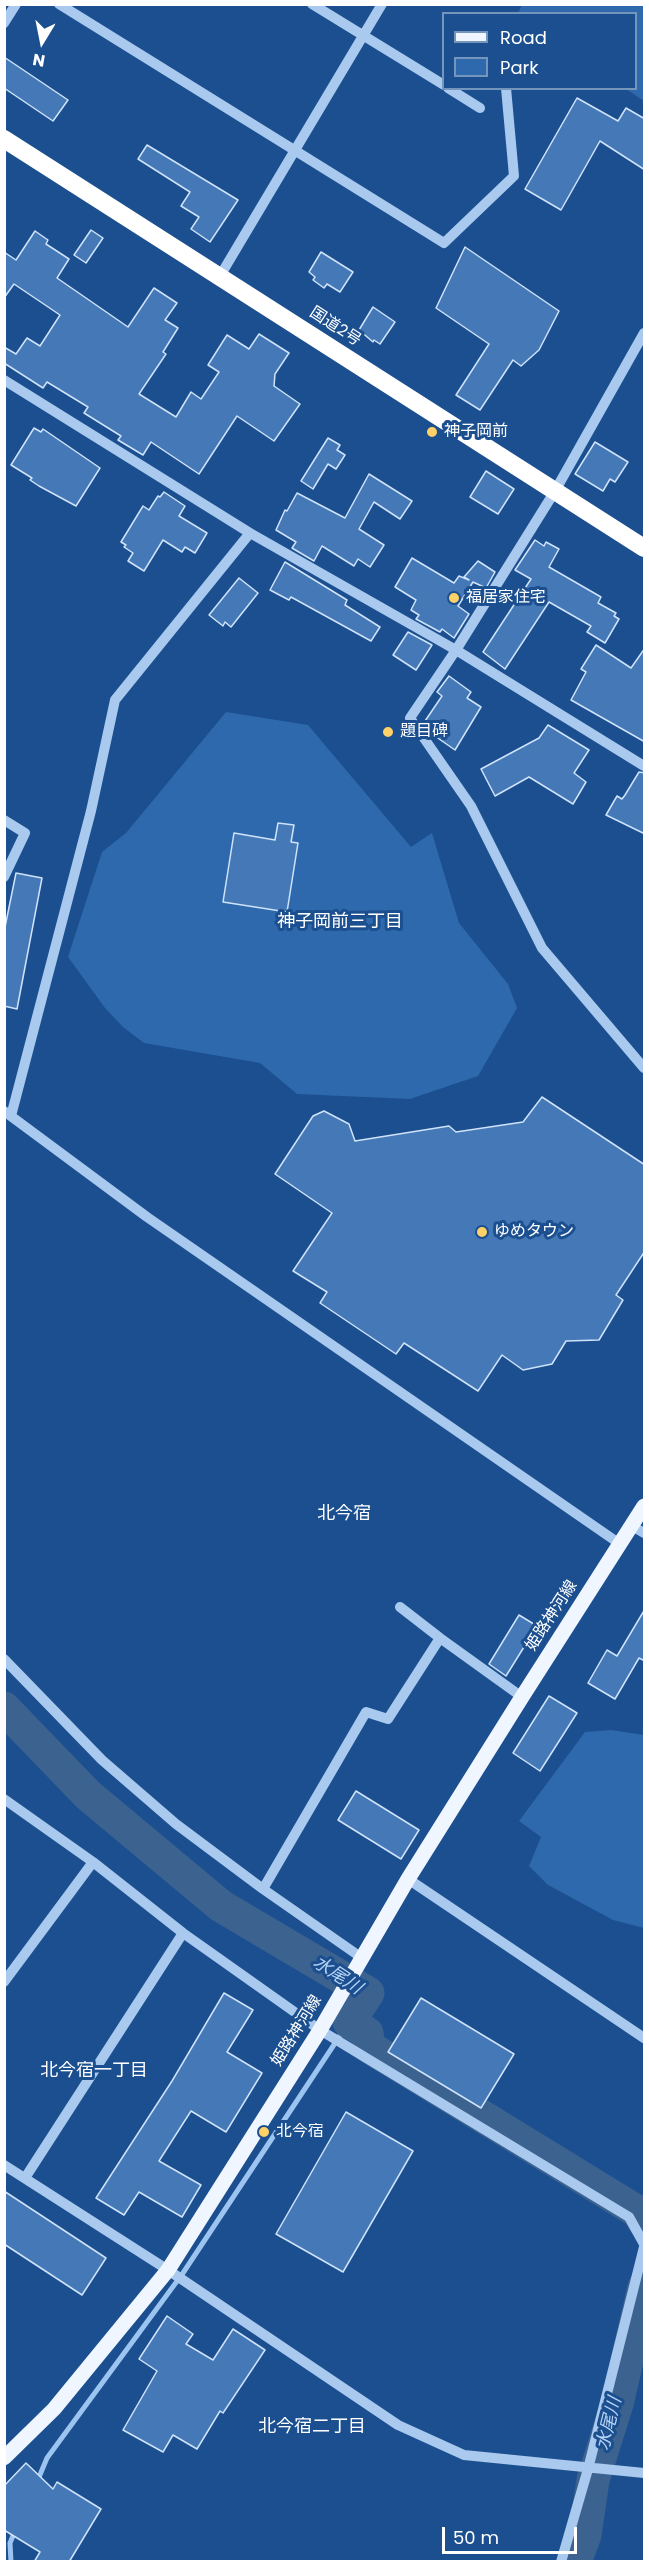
<!DOCTYPE html>
<meta charset="utf-8">
<style>
body{margin:0}
#map{position:relative;width:649px;height:2566px;overflow:hidden;background:#1b4f8f;font-family:Poppins,sans-serif}
canvas{display:block}
.frame{position:absolute;inset:0;border:6px solid #fff;pointer-events:none}
.legend{position:absolute;left:442px;top:12px;width:195px;height:78px;box-sizing:border-box;background:#1b4f8f;border:2px solid #7695bc;margin:0;padding:8px 10px;list-style:none;font-size:18px;color:#fff}
.legend li{display:flex;align-items:center;gap:12px;height:30px}
.legend b{width:30px;border:2px solid #7695bc}
.north{position:absolute;left:12px;top:12px;width:60px;height:60px;-webkit-text-stroke:4px #1b4f8f;paint-order:stroke;rotate:190deg;font-size:16px;font-weight:700;line-height:24px;text-align:center;color:#fff}
.north::after{content:'';display:block;margin:auto;width:21px;height:27px;background:#fff;clip-path:polygon(50% 0,100% 100%,50% 72%,0 100%)}
.scale{position:absolute;left:442px;top:2527px;width:135px;height:27px;box-sizing:border-box;border:3px solid #fff;border-top:0;padding-left:8px;font-size:18px;line-height:21px;white-space:nowrap;color:#fff;-webkit-text-stroke:4px #1b4f8f;paint-order:stroke}
</style>
<div id="map">
<canvas width="649" height="2566"></canvas>
<div class="frame"></div>
<ul class="legend">
<li><b style="height:8px;background:#f0f6ff"></b>Road</li>
<li><b style="height:16px;background:#2e69ad"></b>Park</li>
</ul>
<div class="north">N</div>
<div class="scale">50 m</div>
</div>
<script>
const ctx = document.querySelector('canvas').getContext('2d');
ctx.lineJoin = 'round';
function paint(path, color) {
  ctx.fillStyle = color;
  ctx.fill(path, 'evenodd');
}
function shape(rows) {
  const path = new Path2D();
  for (const r of rows) {
    path.moveTo(r[0], r[1]);
    for (let i = 2; i < r.length; i += 2) path.lineTo(r[i], r[i + 1]);
  }
  return path;
}
function trace(path, color, width, dash) {
  ctx.strokeStyle = color;
  ctx.lineWidth = width;
  ctx.lineCap = dash ? 'butt' : 'round';
  ctx.setLineDash(dash || []);
  ctx.stroke(path);
}
function label(font, color, halo, rows, align = 'center') {
  ctx.font = font + ' Poppins,"Noto Sans JP",sans-serif';
  ctx.lineWidth = 6;
  ctx.setLineDash([]);
  ctx.textBaseline = 'middle';
  ctx.strokeStyle = halo;
  ctx.fillStyle = color;
  for (const [text, x, y, turn = 0] of rows) {
    ctx.save();
    ctx.translate(x, y);
    ctx.rotate((+turn || 0) * Math.PI / 180);
    ctx.textAlign = isNaN(turn) ? turn : align;
    if (halo) ctx.strokeText(text, 0, 0);
    ctx.fillText(text, 0, 0);
    ctx.restore();
  }
}
const green = shape([
 [522,5,644,5,644,101,626,89,636,88,636,14,518,13],
 [226,712,308,725,411,847,432,833,459,923,508,984,517,1008,478,1076,410,1099,297,1094,260,1063,144,1043,123,1027,105,1008,68,957,102,852,126,833],
 [611,1730,644,1735,644,1928,613,1920,548,1885,529,1866,541,1837,519,1821,585,1732]
]);
const stream = shape([
 [37,2482,47,2458,183,2273,349,2022],
 [11,2562,10,2543,15,2531]
]);
const river = shape([
 [4,1708,88,1795,221,1906,368,1993,349,2022,367,2033,369,2047,638,2212,644,2222],
 [575,2562,585,2535,593,2480,617,2404,644,2287]
]);
const building = shape([
 [4,57,68,100,53,121,4,88,4,57],
 [577,98,618,121,626,108,645,119,645,170,600,141,561,210,525,189,577,98],
 [147,145,238,200,210,242,191,229,199,217,181,206,190,192,138,159,147,145],
 [91,230,103,238,86,263,74,255,91,230],
 [35,231,48,240,46,244,69,259,57,278,128,327,154,288,177,303,165,320,178,328,163,352,166,354,139,394,176,417,191,392,201,399,219,372,208,365,227,335,249,349,259,334,289,353,275,374,274,386,300,404,274,441,237,416,199,474,151,442,143,455,118,440,121,436,84,413,88,407,47,382,43,388,4,363,4,347,16,354,27,338,40,346,60,315,14,284,4,298,4,252,16,260,35,231],
 [465,247,559,311,539,350,521,366,513,360,480,410,456,395,489,344,436,308,465,247],
 [321,252,353,272,340,292,327,284,324,288,313,280,315,277,309,272,321,252],
 [373,307,395,322,380,344,374,340,373,342,359,330,373,307],
 [34,428,41,432,43,429,100,468,76,506,39,486,30,480,32,478,11,465,34,428],
 [328,438,340,445,337,450,345,455,336,469,328,464,313,489,301,481,328,438],
 [595,442,628,462,615,482,610,479,603,491,575,474,595,442],
 [486,471,514,489,498,514,470,497,486,471],
 [369,474,412,501,400,519,374,502,359,529,384,545,370,567,358,559,354,566,322,546,314,561,292,548,296,542,276,530,285,510,287,511,297,493,345,518,369,474],
 [164,492,185,506,179,516,207,533,195,553,185,547,182,552,163,540,144,571,128,561,133,553,124,547,126,545,121,542,143,506,149,510,158,496,160,497,164,492],
 [535,540,544,546,546,542,559,549,549,567,601,597,598,603,616,613,614,616,619,619,605,643,587,632,591,626,549,602,505,669,483,652,531,579,515,570,535,540],
 [412,558,454,583,459,576,469,580,464,577,478,561,495,572,486,588,473,582,458,606,469,614,454,638,442,629,440,632,416,619,419,615,411,610,416,600,395,587,412,558],
 [285,562,347,600,345,605,380,627,371,641,291,597,289,600,270,590,285,562],
 [239,578,258,593,231,627,225,622,223,626,209,615,239,578],
 [408,632,432,645,416,670,393,655,408,632],
 [596,645,631,668,645,648,645,742,571,700,586,672,581,669,596,645],
 [449,676,471,692,467,698,481,707,455,750,429,732,431,729,423,724,442,696,437,692,449,676],
 [548,725,589,750,574,773,586,782,573,804,529,777,495,796,481,769,539,738,548,725],
 [639,772,645,773,645,834,606,815,617,796,622,799,625,795,639,772],
 [278,823,294,825,291,842,298,843,287,912,223,902,234,833,275,840,278,823],
 [16,873,42,878,17,1009,4,1006,4,932,16,873],
 [542,1097,645,1165,645,1251,616,1295,623,1300,599,1340,566,1341,552,1364,523,1370,502,1355,478,1391,404,1343,396,1354,320,1303,327,1292,293,1271,332,1213,275,1174,313,1116,324,1111,349,1124,355,1141,449,1126,456,1132,523,1122,542,1097],
 [645,1609,645,1661,639,1658,615,1699,588,1683,607,1650,617,1656,645,1609],
 [519,1615,537,1626,506,1676,489,1664,519,1615],
 [549,1696,577,1713,540,1771,513,1753,549,1696],
 [356,1791,419,1830,401,1859,338,1820,356,1791],
 [224,1993,253,2010,227,2052,262,2073,226,2132,191,2111,159,2161,201,2185,182,2217,139,2192,124,2215,96,2198,172,2081,224,1993],
 [421,1998,514,2054,481,2108,388,2052,421,1998],
 [346,2112,413,2151,343,2272,276,2234,346,2112],
 [4,2191,106,2258,82,2295,4,2244,4,2191],
 [167,2316,193,2334,186,2344,213,2360,233,2329,265,2350,223,2413,220,2411,197,2449,173,2435,163,2452,123,2430,157,2371,139,2359,167,2316],
 [26,2463,53,2489,57,2482,101,2509,69,2562,34,2562,40,2552,4,2530,4,2486,26,2463]
]);
const minor = shape([
 [59,4,444,243,514,176,506,88],
 [312,4,444,85],
 [4,23,16,4],
 [448,88,480,108],
 [220,276,382,4],
 [644,333,555,491,456,650,410,718,471,806,542,948,644,1068],
 [4,380,250,533,456,650,644,766],
 [4,820,25,833,4,877],
 [4,1111,147,1217,620,1544],
 [11,1116,91,811,115,700,250,533],
 [632,1526,644,1533],
 [400,1607,440,1638],
 [4,1659,102,1760,176,1824,263,1889,362,1958],
 [4,1799,93,1862,183,1933,320,2030,629,2217,644,2244],
 [408,1879,644,2038],
 [263,1889,366,1712,388,1719,440,1638,522,1697],
 [4,1982,93,1862],
 [4,2165,168,2270,398,2425,464,2455,644,2473],
 [25,2178,183,1933],
 [561,2562,588,2469,644,2247]
]);
const major = shape([
 [4,2458,54,2409,168,2270,320,2030,408,1879,522,1697,644,1506]
]);
const highway = shape([
 [4,139,644,548]
]);
const markers = [
 [432,432,6,"#ffd166"],
 [454,598,6,"#ffd166"],
 [388,732,6,"#ffd166"],
 [482,1232,6,"#ffd166"],
 [264,2132,6,"#ffd166"]
];
const streetNames = [
 ["国道2号",335,327,33],
 ["姫路神河線",552,1616,-57],
 ["姫路神河線",297,2031,-58]
];
const poiNames = [
 ["神子岡前",444,432],
 ["福居家住宅",466,598],
 ["題目碑",400,732],
 ["ゆめタウン",494,1232],
 ["北今宿",276,2132]
];
const neighbourhoodNames = [
 ["神子岡前三丁目",340,922],
 ["北今宿",344,1514],
 ["北今宿一丁目",94,2071],
 ["北今宿二丁目",312,2427]
];
const waterNames = [
 ["水尾川",337,1976,33],
 ["水尾川",610,2424,-76]
];
paint(green, '#2e69ad');
trace(stream, '#9cc4f0', 5);
trace(river, '#3c6290', 33);
paint(building, '#4478b7');
trace(building, '#cfe3fa', 1.5);
trace(minor, '#a9c9ee', 10);
trace(major, '#f0f6ff', 15);
trace(highway, '#fff', 18);
for (const [x, y, r, color] of markers) {
  const dot = new Path2D();
  dot.arc(x, y, r, 0, 2 * Math.PI);
  ctx.fillStyle = color;
  ctx.fill(dot);
  trace(dot, '#1b4f8f', 2);
}
label('16px', '#fff', '#1b4f8f', streetNames);
label('16px', '#fff', '#1b4f8f', poiNames, 'left');
label('18px', '#fff', '#1b4f8f', neighbourhoodNames);
label('italic 18px', '#b5d3f5', '#1b4f8f', waterNames);
</script>
